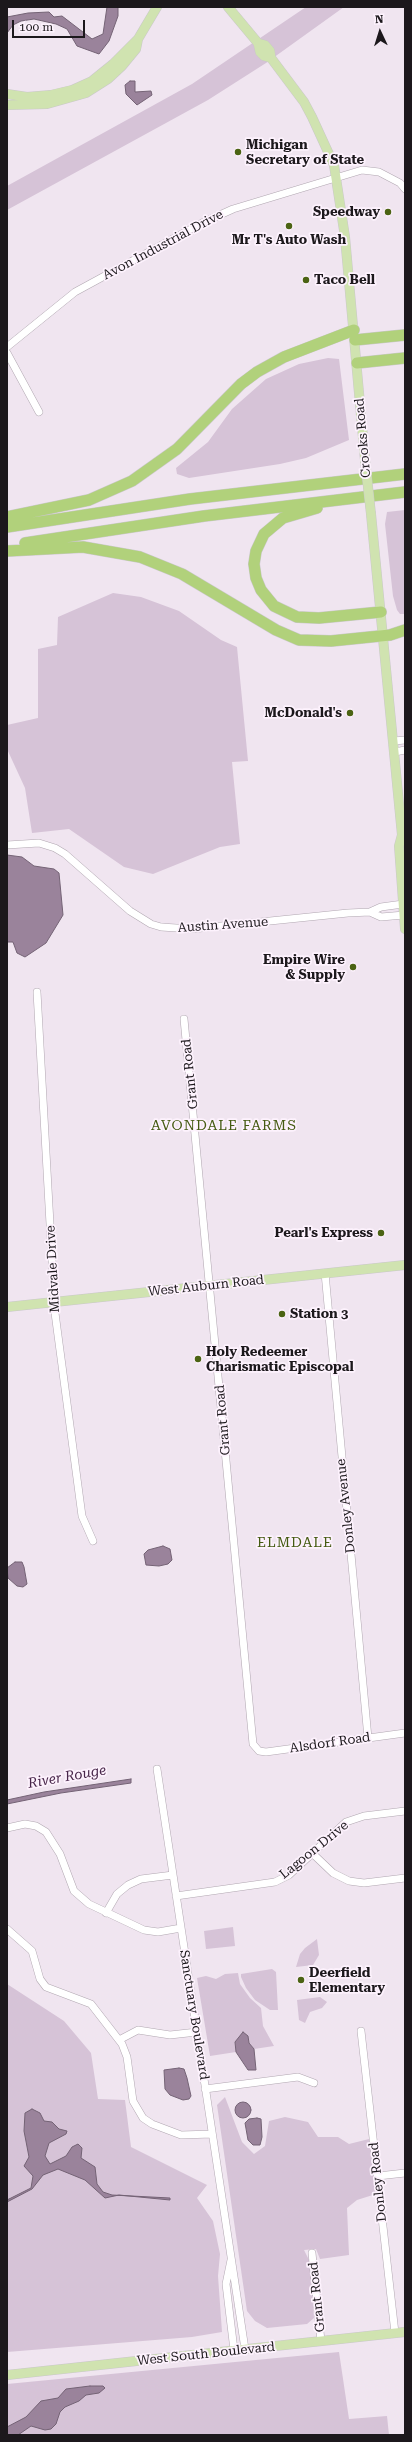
<!DOCTYPE html>
<style>
body{margin:0}
#map{position:relative;width:412px;height:2442px;overflow:hidden;background:#f0e5f0;font-family:"Roboto Serif",serif}
canvas{display:block}
.frame{position:absolute;inset:0;border:8px solid #1c181c;pointer-events:none}
.north{position:absolute;left:360px;top:12px;width:40px;height:40px;-webkit-text-stroke:3px #fdf2fd;paint-order:stroke;rotate:356deg;font-size:11px;font-weight:700;line-height:16px;text-align:center;color:#1c181c}
.north::after{content:'';display:block;margin:auto;width:14px;height:18px;background:#1c181c;clip-path:polygon(50% 0,100% 100%,50% 72%,0 100%)}
.scale{position:absolute;left:12px;top:20px;width:73px;height:18px;box-sizing:border-box;border:2px solid #1c181c;border-top:0;padding-left:5px;font-size:12px;line-height:14px;white-space:nowrap;color:#1c181c;-webkit-text-stroke:3px #fdf2fd;paint-order:stroke}
</style>
<div id="map">
<canvas width="412" height="2442"></canvas>
<div class="frame"></div>
<div class="north">N</div>
<div class="scale">100 m</div>
</div>
<script>
const ctx = document.querySelector('canvas').getContext('2d');
ctx.lineJoin = 'round';
function paint(path, color) {
  ctx.fillStyle = color;
  ctx.fill(path, 'evenodd');
}
function shape(rows) {
  const path = new Path2D();
  for (const r of rows) {
    if (r.length === 3) {
      path.moveTo(r[0] + r[2], r[1]);
      path.arc(r[0], r[1], r[2], 0, 2 * Math.PI);
      continue;
    }
    path.moveTo(r[0], r[1]);
    for (let i = 2; i < r.length; i += 2) path.lineTo(r[i], r[i + 1]);
  }
  return path;
}
function trace(path, color, width, dash) {
  ctx.strokeStyle = color;
  ctx.lineWidth = width;
  ctx.lineCap = dash ? 'butt' : 'round';
  ctx.setLineDash(dash || []);
  ctx.stroke(path);
}
function label(font, color, halo, rows, align = 'center') {
  ctx.font = font + ' "Roboto Serif",serif';
  ctx.lineWidth = 3.5;
  ctx.setLineDash([]);
  ctx.textBaseline = 'middle';
  ctx.strokeStyle = halo;
  ctx.fillStyle = color;
  for (const [text, x, y, turn = 0] of rows) {
    ctx.save();
    ctx.translate(x, y);
    ctx.rotate((+turn || 0) * Math.PI / 180);
    ctx.textAlign = isNaN(turn) ? turn : align;
    if (halo) ctx.strokeText(text, 0, 0);
    ctx.fillText(text, 0, 0);
    ctx.restore();
  }
}
const green = shape([
 [306,7,344,7,266,63,208,100,7,210,7,186,192,84],
 [328,358,339,359,349,440,306,458,280,464,189,478,177,474,176,468,208,442,232,409,266,379,299,364],
 [405,510,405,614,400,614,397,610,393,596,385,524,387,512],
 [113,593,141,597,179,611,221,640,237,647,248,761,232,762,240,844,220,847,153,874,124,867,69,829,32,833,25,788,7,749,7,725,38,718,38,649,57,645,58,617],
 [233,1927,235,1946,206,1949,204,1931],
 [317,1939,319,1955,313,1965,296,1967,300,1954,305,1948],
 [272,1969,276,1972,278,2010,270,2010,255,2000,246,1988,241,1977,241,1974],
 [238,1973,240,1984,250,1998,261,2008,263,2026,274,2046,254,2049,249,2043,248,2036,235,2042,236,2052,210,2056,197,1978,206,1976,216,1979,225,1974],
 [7,1984,64,2021,91,2053,98,2099,125,2100,131,2147,207,2185,197,2198,213,2221,220,2254,218,2276,222,2332,192,2337,7,2352],
 [320,1997,327,2002,322,2008,310,2012,305,2023,299,2020,297,2000],
 [225,2097,242,2142,254,2154,265,2146,269,2121,285,2117,308,2122,318,2137,338,2137,349,2144,369,2139,376,2194,357,2200,347,2208,349,2255,320,2259,316,2249,304,2250,310,2262,314,2318,307,2324,267,2328,255,2321,247,2311,217,2105],
 [339,2352,349,2419,387,2416,389,2435,7,2435,7,2384]
]);
const water = shape([
 [107,7,118,7,118,16,109,41,99,54,77,46,67,29,56,24,34,19,21,21,13,25,7,33,7,17,28,13,49,12,54,17,62,16,92,39,103,34,107,7],
 [130,81,135,81,135,92,151,91,152,95,137,105,126,94,125,85,130,81],
 [7,855,22,857,34,866,54,869,59,873,63,915,46,943,25,957,17,953,13,942,7,942,7,855],
 [163,1546,170,1549,172,1560,168,1564,159,1566,146,1565,144,1554,148,1550,163,1546],
 [15,1562,22,1562,24,1567,27,1584,23,1587,17,1586,8,1578,7,1568,15,1562],
 [131,1779,131,1783,61,1793,7,1804,7,1800,44,1792,131,1779],
 [243,2032,248,2036,249,2043,254,2049,256,2070,248,2070,236,2052,235,2042,243,2032],
 [179,2068,184,2069,187,2078,191,2096,189,2099,183,2100,170,2095,165,2089,164,2070,179,2068],
 [243,2110,8],
 [32,2109,40,2113,44,2121,52,2122,59,2129,67,2131,66,2134,49,2143,45,2156,50,2164,66,2156,72,2147,78,2144,82,2148,81,2158,95,2167,97,2184,103,2192,112,2195,170,2198,170,2200,119,2195,105,2198,85,2180,58,2169,43,2175,32,2189,7,2202,7,2200,31,2188,33,2176,24,2166,29,2157,24,2131,25,2113,32,2109],
 [257,2118,261,2119,262,2137,260,2145,253,2145,248,2140,245,2123,249,2119,257,2118],
 [90,2386,103,2386,105,2388,99,2393,86,2395,79,2401,65,2407,60,2412,56,2424,51,2429,45,2430,31,2426,18,2435,7,2435,7,2427,26,2417,41,2401,58,2398,66,2389,90,2386]
]);
const minor = shape([
 [7,347,75,292,202,223,233,209,362,170,379,172,400,183,405,189],
 [7,353,39,412],
 [394,741,405,740],
 [395,752,405,750],
 [7,845,39,843,55,848,65,854,130,911,151,924,161,927,192,929,348,913,370,912,381,917,404,915],
 [370,912,381,907,403,904],
 [37,992,55,1313,82,1516,93,1541],
 [184,1019,253,1744,259,1751,266,1752,405,1733],
 [325,1273,368,1738],
 [157,1769,245,2349],
 [7,1828,25,1824,36,1826,46,1832,60,1854,74,1891,89,1904,144,1930,158,1932,181,1928],
 [312,1853,333,1873,349,1881,364,1883,405,1878],
 [176,1896,275,1882,289,1875,346,1822,364,1816,405,1811],
 [106,1913,117,1894,128,1885,141,1879,173,1875],
 [7,1929,32,1951,40,1979,46,1987,91,2004,122,2044,127,2057,133,2101,143,2118,152,2124,181,2135,212,2134],
 [361,2031,395,2333],
 [119,2040,138,2030,170,2035,197,2032],
 [205,2089,298,2077,314,2083],
 [378,2176,405,2173],
 [312,2253,321,2341],
 [231,2260,226,2284,234,2350]
]);
const major = shape([
 [228,7,258,43,265,45,270,51,271,58,304,102,312,117,334,165,345,237,365,460],
 [258,43,260,52,264,56,271,58],
 [7,94,27,97,51,95,72,90,92,81,113,64,138,39,157,7],
 [7,105,47,104,86,93,108,79,122,66,136,49,138,39],
 [371,514,402,835,399,846,405,929],
 [7,1307,405,1265],
 [7,2375,405,2332]
]);
const highway = shape([
 [355,340,405,335],
 [357,363,405,358],
 [317,508,283,518,264,534,256,551,254,564,256,578,261,590,274,606,297,617,319,618,381,612],
 [7,517,89,500,132,481,177,449,241,384,257,372,284,357,354,330],
 [7,527,190,499,405,474],
 [25,543,204,516,405,492],
 [7,551,83,547,140,557,182,574,276,630,299,640,331,641,390,635,405,630]
]);
const majorBridge = shape([
 [365,460,371,514]
]);
const markers = [
 [238,152,4,"#4b6313"],
 [388,212,4,"#4b6313"],
 [289,226,4,"#4b6313"],
 [306,280,4,"#4b6313"],
 [350,713,4,"#4b6313"],
 [353,967,4,"#4b6313"],
 [381,1233,4,"#4b6313"],
 [282,1314,4,"#4b6313"],
 [198,1359,4,"#4b6313"],
 [301,1980,4,"#4b6313"]
];
const poiNames = [
 ["Michigan",246,145],
 ["Secretary of State",246,160],
 ["Speedway",380,212,"right"],
 ["Mr T's Auto Wash",289,240,"center"],
 ["Taco Bell",314,280],
 ["McDonald's",342,713,"right"],
 ["Empire Wire",345,960,"right"],
 ["& Supply",345,975,"right"],
 ["Pearl's Express",373,1233,"right"],
 ["Station 3",290,1314],
 ["Holy Redeemer",206,1352],
 ["Charismatic Episcopal",206,1367],
 ["Deerfield",309,1973],
 ["Elementary",309,1988]
];
const streetNames = [
 ["Avon Industrial Drive",163,245,-28],
 ["Crooks Road",363,438,-95],
 ["Austin Avenue",223,925,-4],
 ["Grant Road",190,1074,-96],
 ["Midvale Drive",53,1269,-93],
 ["West Auburn Road",206,1286,-6],
 ["Grant Road",223,1420,-95],
 ["Donley Avenue",346,1506,-96],
 ["Alsdorf Road",330,1743,-8],
 ["Lagoon Drive",314,1850,-39],
 ["Sanctuary Boulevard",194,2015,81],
 ["Donley Road",378,2182,-96],
 ["Grant Road",317,2297,-96],
 ["West South Boulevard",206,2354,-6]
];
const neighbourhoodNames = [
 ["AVONDALE FARMS",224,1126],
 ["ELMDALE",295,1543]
];
const waterNames = [
 ["River Rouge",67,1777,-10]
];
paint(green, '#d6c3d7');
paint(water, '#9a839b');
trace(water, '#746375', 1);
trace(minor, '#b1a7b1', 8);
trace(major, '#c9c8c9', 10);
trace(highway, '#c9c8c9', 12);
trace(minor, '#fff', 7);
trace(major, '#d0e3b0', 9);
trace(highway, '#b1d17b', 11);
trace(majorBridge, '#c9c8c9', 10, []);
trace(majorBridge, '#d0e3b0', 9);
for (const [x, y, r, color] of markers) {
  const dot = new Path2D();
  dot.arc(x, y, r, 0, 2 * Math.PI);
  ctx.fillStyle = color;
  ctx.fill(dot);
  trace(dot, '#fdf2fd', 1.5);
}
label('bold 13px', '#1c181c', '#fdf2fd', poiNames, 'left');
label('13px', '#1c181c', '#fdf2fd', streetNames);
ctx.letterSpacing = '1px';
label('14px', '#455b12', '#fdf2fd', neighbourhoodNames);
ctx.letterSpacing = '0px';
label('italic 14px', '#48264a', '#fdf2fd', waterNames);
</script>
